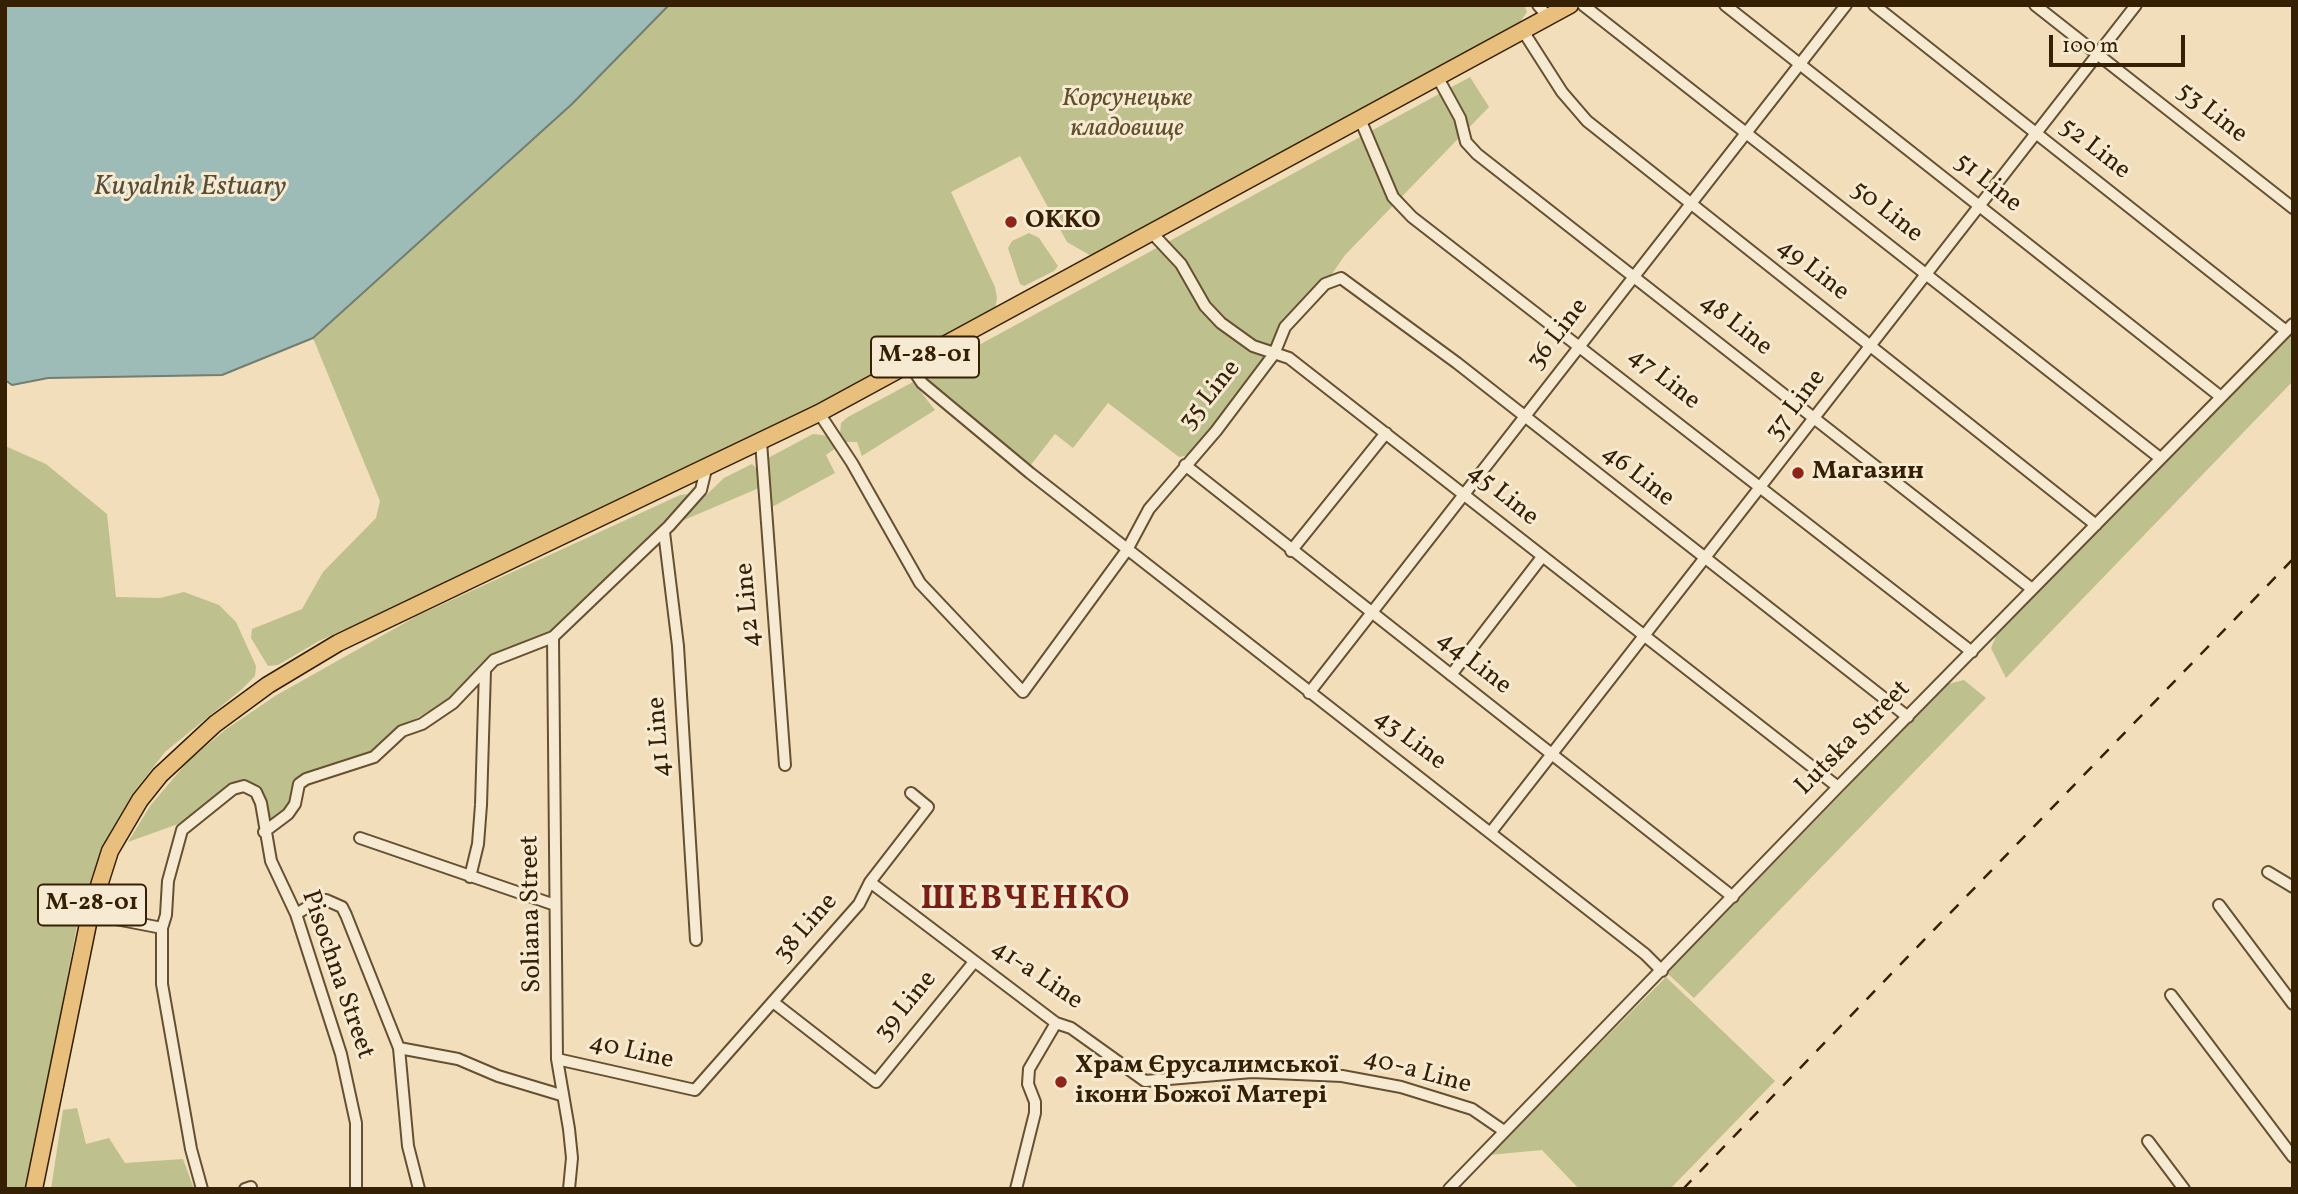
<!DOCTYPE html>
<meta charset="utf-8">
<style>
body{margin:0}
#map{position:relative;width:2298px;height:1194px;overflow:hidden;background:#f2deba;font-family:Vollkorn,serif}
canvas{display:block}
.frame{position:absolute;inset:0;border:7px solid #362003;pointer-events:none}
.scale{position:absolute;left:2049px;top:35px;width:136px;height:32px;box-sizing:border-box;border:4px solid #362003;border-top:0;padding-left:9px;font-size:21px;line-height:24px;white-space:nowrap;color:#362003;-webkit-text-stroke:5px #f7ead2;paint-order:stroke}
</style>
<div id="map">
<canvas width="2298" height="1194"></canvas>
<div class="frame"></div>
<div class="scale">100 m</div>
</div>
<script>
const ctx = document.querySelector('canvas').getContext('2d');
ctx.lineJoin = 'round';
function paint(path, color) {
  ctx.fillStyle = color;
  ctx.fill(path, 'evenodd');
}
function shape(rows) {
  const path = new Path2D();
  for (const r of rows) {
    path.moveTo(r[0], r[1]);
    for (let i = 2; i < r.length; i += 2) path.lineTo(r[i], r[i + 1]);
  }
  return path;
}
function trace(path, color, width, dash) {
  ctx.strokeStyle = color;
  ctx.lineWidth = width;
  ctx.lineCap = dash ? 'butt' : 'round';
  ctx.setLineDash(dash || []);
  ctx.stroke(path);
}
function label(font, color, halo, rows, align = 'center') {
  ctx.font = font + ' Vollkorn,serif';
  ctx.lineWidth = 6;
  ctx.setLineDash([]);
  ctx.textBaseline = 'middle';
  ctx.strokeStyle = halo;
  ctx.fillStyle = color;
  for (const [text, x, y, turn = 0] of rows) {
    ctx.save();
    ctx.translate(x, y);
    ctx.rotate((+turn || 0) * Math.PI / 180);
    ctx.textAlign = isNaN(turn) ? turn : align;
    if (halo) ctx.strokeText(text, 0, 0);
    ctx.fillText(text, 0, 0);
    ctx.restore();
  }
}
const green = shape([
 [669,5,1524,5,1527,12,1516,28,1093,257,1067,242,1020,156,951,192,995,287,997,298,995,310,811,409,570,526,319,641,278,665,268,666,251,638,252,629,302,609,323,572,376,518,380,501,313,338,572,104],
 [1470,77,1489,107,1345,255,1325,284,1292,319,1280,343,1194,454,1179,457,1108,403,1073,448,1055,434,1030,466,937,390,924,375],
 [1029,233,1039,238,1058,266,1054,271,1024,286,1020,284,1008,248,1012,241],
 [2293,334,2293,381,2006,678,1991,648,1997,634],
 [913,382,935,410,862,456,857,442,845,442,840,434,841,423,848,417],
 [813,434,829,436,836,448,826,455,835,473,770,508,764,468,768,458],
 [5,446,46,464,107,514,116,597,160,598,184,592,219,605,236,622,256,666,255,676,241,690,165,752,133,793,110,832,79,915,27,1189,5,1189],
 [752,464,758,470,759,488,677,523,724,478],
 [688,494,687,501,545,635,487,660,447,701,399,728,371,754,294,788,288,810,267,826,265,801,237,784,178,824,128,842,150,806,188,761,225,730,275,696,417,616,680,495],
 [1964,680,1986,698,1694,998,1667,973,1948,684],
 [1666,977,1775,1081,1670,1189,1579,1189,1542,1150,1489,1155],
 [77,1108,86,1144,109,1138,125,1163,183,1159,194,1189,51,1189,63,1110]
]);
const water = shape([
 [5,5,669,5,572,104,313,338,222,375,48,378,12,385,5,380,5,5]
]);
const minor = shape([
 [1538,5,1548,17],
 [1583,5,2160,458],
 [1725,5,2221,397],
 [1874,5,2286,331],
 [2035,5,2293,208],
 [1523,31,1562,92,1587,121,2096,525],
 [1438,78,1460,118,1466,142,1477,154,2032,589],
 [1360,119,1393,197,1412,217,1972,652],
 [1152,233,1181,264,1205,306,1221,323,1253,346,1289,358,1838,787],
 [910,365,922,383,1030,473,1645,954,1662,971],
 [819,413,852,463,920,583,1023,692,1127,550,1149,509,1216,431,1274,354,1285,327,1325,284,1341,278,1457,363,1908,717],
 [761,442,785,765],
 [1185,465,1733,897],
 [664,532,678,646,696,940],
 [1291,551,1386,433],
 [553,637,557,1059,569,1129,572,1158,569,1189],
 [1451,675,1542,557],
 [1309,693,1846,5],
 [264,832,288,814,295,804,299,784,306,779,374,757,402,731,422,724,453,703,494,660,553,637,669,526,701,490,706,469],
 [1491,832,2136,5],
 [360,838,555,905],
 [2268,872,2293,887],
 [470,877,478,844,481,805,485,670],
 [870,882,1056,1023,1071,1028,1145,1081,1252,1072,1342,1076,1401,1087,1472,1109,1504,1131],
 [2219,905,2293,1004],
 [90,914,162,928],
 [296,914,318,901,326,900,342,907,346,915,399,1048,408,1146,419,1189],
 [2171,995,2293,1157],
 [773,1002,876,1082,974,962],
 [399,1048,458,1059,498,1076,561,1095],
 [557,1059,695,1090,859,904,870,882,928,807,911,793],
 [2148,1141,2184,1189],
 [202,1189,191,1149,162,984,162,928,166,915,168,881,182,830,233,789,244,786,256,792,261,803,271,861,296,914,341,1054,356,1123,356,1189],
 [245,1189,251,1187],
 [1016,1189,1035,1113,1035,1102,1028,1084,1029,1069,1056,1023],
 [1449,1189,1838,787,2293,324]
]);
const highway = shape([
 [34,1189,90,914,110,851,140,800,160,775,215,724,268,685,338,643,819,413,1570,5]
]);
const rail = shape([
 [1683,1189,2293,559]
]);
const markers = [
 [1011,222,7,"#8f2418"],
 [1798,473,7,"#8f2418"],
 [1061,1082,7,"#8f2418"]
];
const shields = [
 [925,357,108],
 [92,905,108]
];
const shieldNames = [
 ["М-28-01",925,357],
 ["М-28-01",92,905]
];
const parkNames = [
 ["Корсунецьке",1127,100],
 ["кладовище",1127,130]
];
const streetNames = [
 ["53 Line",2211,114,38],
 ["52 Line",2094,150,38],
 ["51 Line",1987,184,39],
 ["50 Line",1886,213,38],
 ["49 Line",1812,271,38],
 ["48 Line",1735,326,38],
 ["36 Line",1559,335,-52],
 ["47 Line",1663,380,38],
 ["35 Line",1211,396,-51],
 ["37 Line",1797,406,-53],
 ["46 Line",1637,477,38],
 ["45 Line",1502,496,39],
 ["42 Line",750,605,-95],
 ["44 Line",1473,664,38],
 ["41 Line",661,737,-94],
 ["Lutska Street",1854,739,-45],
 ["43 Line",1409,741,37],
 ["Soliana Street",533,914,-91],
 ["38 Line",807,929,-49],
 ["Pisochna Street",336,975,71],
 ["41-a Line",1036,976,34],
 ["39 Line",907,1007,-51],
 ["40 Line",631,1053,13],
 ["40-a Line",1417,1073,15]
];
const poiNames = [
 ["OKKO",1025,222],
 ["Магазин",1812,473],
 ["Храм Єрусалимської",1075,1067],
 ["ікони Божої Матері",1075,1097]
];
const waterNames = [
 ["Kuyalnik Estuary",190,189]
];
const districtNames = [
 ["ШЕВЧЕНКО",1026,902]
];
paint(green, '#bec08d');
paint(water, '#9dbbb7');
trace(water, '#747d6f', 2);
trace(minor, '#655031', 14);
trace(highway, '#362003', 19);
trace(minor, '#f7ead2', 10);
trace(highway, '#e9bf7d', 16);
trace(rail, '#362003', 2.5, [12, 12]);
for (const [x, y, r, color] of markers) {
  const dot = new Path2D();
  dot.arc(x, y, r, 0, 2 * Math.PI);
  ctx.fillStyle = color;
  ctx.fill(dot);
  trace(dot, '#f7ead2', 2.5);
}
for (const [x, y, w] of shields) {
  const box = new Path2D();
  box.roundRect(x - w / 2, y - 20.5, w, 41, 5);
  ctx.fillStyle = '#f7ead2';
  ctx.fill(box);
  trace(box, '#362003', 2);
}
label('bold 24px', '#362003', null, shieldNames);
label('italic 26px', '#5f502c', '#f7ead2', parkNames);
label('26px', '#362003', '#f7ead2', streetNames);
label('bold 26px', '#362003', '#f7ead2', poiNames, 'left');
label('italic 28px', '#554e39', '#f7ead2', waterNames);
ctx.letterSpacing = '2px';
label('bold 33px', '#7a1f14', '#f7ead2', districtNames);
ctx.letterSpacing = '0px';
</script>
